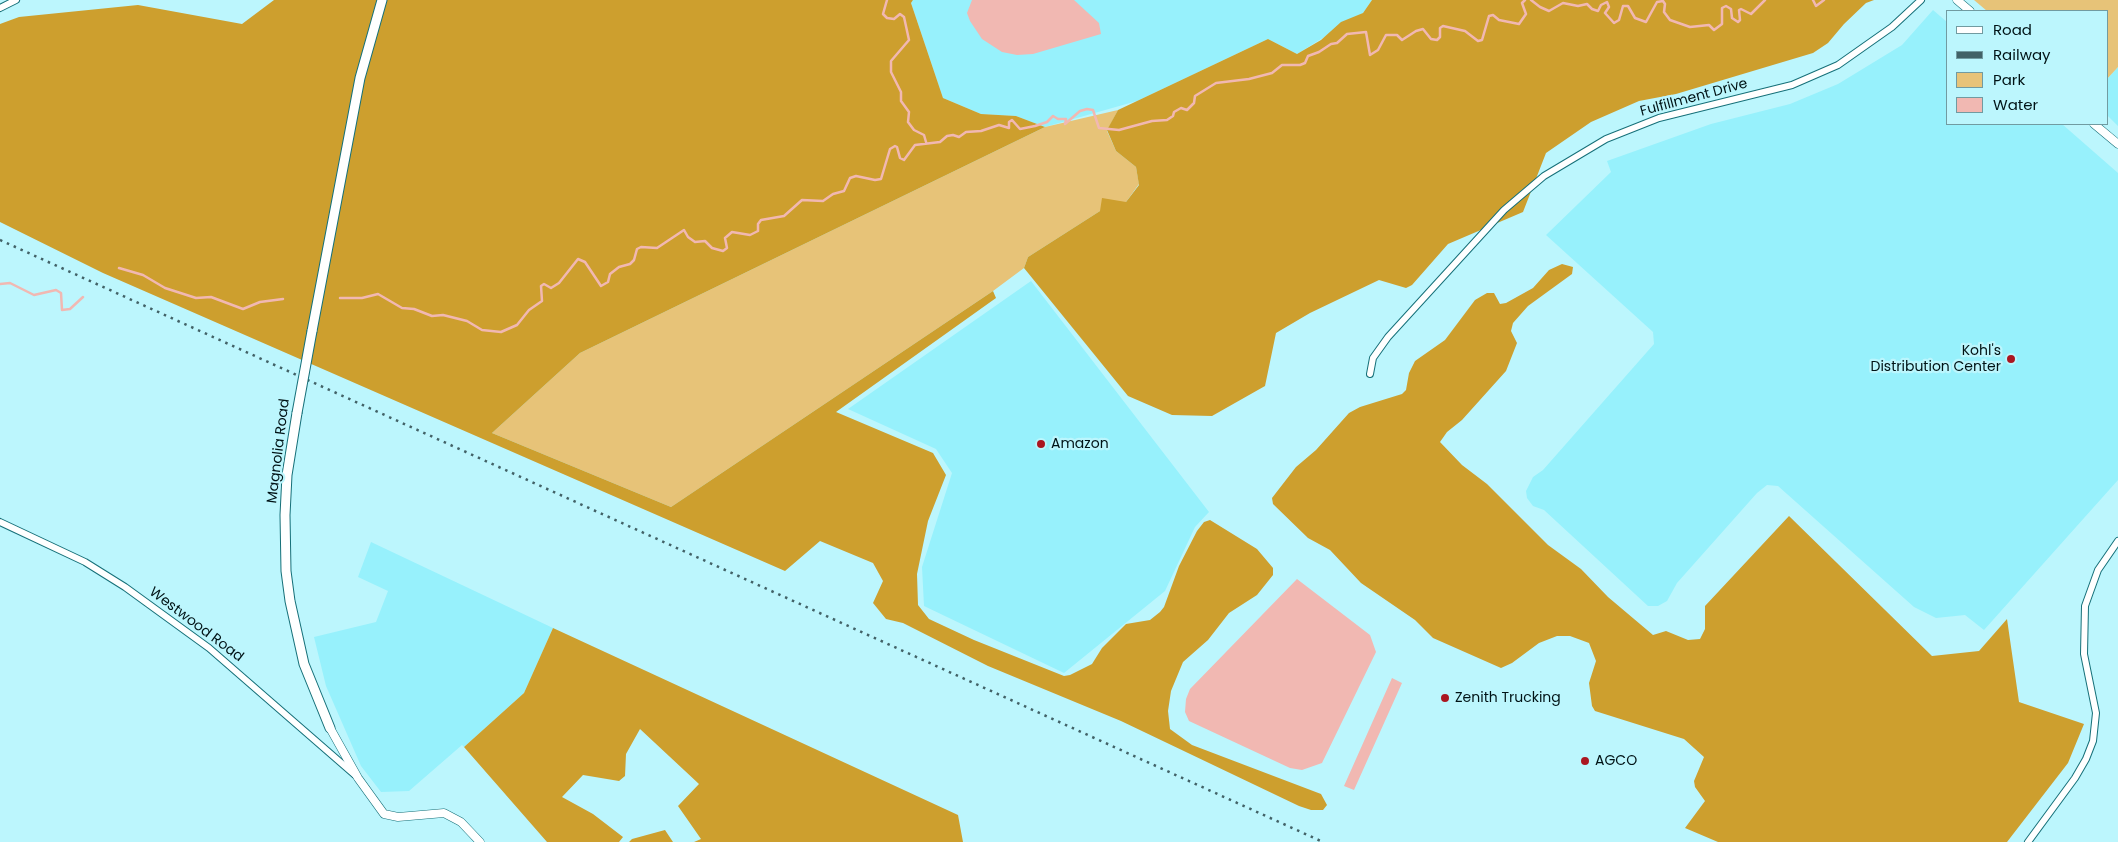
<!DOCTYPE html>
<style>
body{margin:0}
#map{position:relative;width:2118px;height:842px;overflow:hidden;background:#bcf6fd;font-family:Poppins,sans-serif}
canvas{display:block}
.legend{position:absolute;left:1946px;top:10px;width:162px;height:115px;box-sizing:border-box;background:#bcf6fd;border:1px solid #719ba1;margin:0;padding:6px 9px;list-style:none;font-size:15px;color:#001316}
.legend li{display:flex;align-items:center;gap:10px;height:25px}
.legend b{width:25px;border:1px solid #719ba1}
</style>
<div id="map">
<canvas width="2118" height="842"></canvas>
<ul class="legend">
<li><b style="height:6px;background:#fff"></b>Road</li>
<li><b style="height:6px;background:#426267"></b>Railway</li>
<li><b style="height:14px;background:#e7c378"></b>Park</li>
<li><b style="height:14px;background:#f1b8b2"></b>Water</li>
</ul>
</div>
<script>
const ctx = document.querySelector('canvas').getContext('2d');
ctx.lineJoin = 'round';
function paint(path, color) {
  ctx.fillStyle = color;
  ctx.fill(path, 'evenodd');
}
function shape(rows) {
  const path = new Path2D();
  for (const r of rows) {
    path.moveTo(r[0], r[1]);
    for (let i = 2; i < r.length; i += 2) path.lineTo(r[i], r[i + 1]);
  }
  return path;
}
function trace(path, color, width, dash) {
  ctx.strokeStyle = color;
  ctx.lineWidth = width;
  ctx.lineCap = dash ? 'butt' : 'round';
  ctx.setLineDash(dash || []);
  ctx.stroke(path);
}
function label(font, color, halo, rows, align = 'center') {
  ctx.font = font + ' Poppins,sans-serif';
  ctx.lineWidth = 4.5;
  ctx.setLineDash([]);
  ctx.textBaseline = 'middle';
  ctx.strokeStyle = halo;
  ctx.fillStyle = color;
  for (const [text, x, y, turn = 0] of rows) {
    ctx.save();
    ctx.translate(x, y);
    ctx.rotate((+turn || 0) * Math.PI / 180);
    ctx.textAlign = isNaN(turn) ? turn : align;
    if (halo) ctx.strokeText(text, 0, 0);
    ctx.fillText(text, 0, 0);
    ctx.restore();
  }
}
const built = shape([
 [913,0,1372,0,1363,13,1297,54,1268,39,1137,101,1045,127,1016,116,981,114,943,98,911,3],
 [1933,10,1947,22,1947,124,2062,124,2118,173,2118,480,1984,630,1965,615,1936,618,1914,607,1778,486,1767,485,1757,493,1677,583,1667,601,1658,606,1648,606,1544,510,1533,506,1527,498,1526,491,1533,477,1543,470,1654,344,1653,332,1546,235,1611,172,1607,161,1711,124,1790,104,1838,84,1902,45],
 [2118,67,2118,126,2107,115,2107,79],
 [1031,281,1209,512,1195,527,1165,591,1064,673,924,606,922,567,952,473,936,449,848,409],
 [371,542,553,628,524,693,464,747,462,745,409,791,381,792,361,766,326,686,314,637,376,622,388,591,358,577]
]);
const green = shape([
 [1974,0,2118,0,2118,67,2107,79,2107,11,1987,11],
 [1118,110,1107,131,1116,151,1136,167,1139,184,1126,202,1100,211,1028,257,1024,268,993,291,671,507,492,433,580,353,1045,127]
]);
const forest = shape([
 [274,0,913,0,911,3,943,98,981,114,1016,116,1045,127,580,353,492,433,671,507,993,291,996,298,836,412,933,453,946,475,928,521,917,574,918,605,929,619,974,640,1064,676,1070,675,1092,664,1102,648,1126,624,1150,620,1160,612,1164,607,1179,566,1197,531,1204,522,1210,520,1257,549,1273,568,1273,575,1257,595,1229,613,1208,640,1183,662,1171,691,1168,711,1170,729,1192,745,1321,794,1327,805,1323,810,1311,810,1299,806,1121,721,988,666,903,623,886,619,873,603,883,581,873,563,820,541,785,571,103,273,0,222,0,24,19,17,138,5,242,24],
 [1372,0,1874,0,1866,3,1844,24,1828,43,1813,53,1676,94,1639,101,1591,122,1546,153,1523,212,1448,244,1412,285,1406,288,1379,280,1310,313,1276,333,1265,386,1212,416,1172,415,1128,396,1024,268,1028,257,1100,211,1102,198,1126,202,1139,185,1136,167,1116,151,1107,130,1118,110,1268,39,1297,54,1321,40,1341,22,1363,13],
 [1562,264,1573,267,1572,274,1528,306,1513,323,1511,331,1517,343,1506,371,1462,420,1447,432,1440,442,1462,465,1487,484,1548,545,1581,569,1608,597,1653,635,1666,631,1688,640,1700,639,1705,629,1705,606,1789,516,1932,656,1979,651,2007,619,2019,702,2084,724,2068,763,2007,842,1718,842,1685,828,1705,801,1695,787,1694,781,1704,757,1684,739,1595,711,1592,706,1589,683,1596,661,1589,643,1570,636,1557,636,1539,643,1512,663,1501,668,1433,638,1415,620,1361,583,1330,550,1308,538,1273,504,1272,498,1296,467,1316,450,1349,413,1360,407,1402,394,1406,390,1409,373,1415,361,1445,340,1475,300,1487,293,1494,293,1500,304,1506,303,1533,288,1549,270],
 [553,628,958,815,963,842,694,842,701,839,678,806,699,784,640,729,626,754,625,776,619,781,583,775,562,797,593,814,623,837,619,842,547,842,464,747,524,693],
 [665,830,673,842,629,842,632,839]
]);
const water = shape([
 [972,0,1074,0,1099,23,1101,34,1033,54,1017,55,1002,52,982,39,970,21,967,13],
 [1297,579,1370,635,1376,652,1322,763,1302,770,1290,768,1189,721,1185,712,1186,699,1190,689],
 [1392,678,1402,683,1354,790,1344,786]
]);
const stream = shape([
 [887,0,883,14,887,18,894,19,900,14,904,17,909,40,891,61,891,72,901,92,901,101,909,112,908,122,914,130,924,135,926,142],
 [1531,0,1540,7,1549,11,1563,3,1578,6,1587,4,1592,9,1598,11,1601,5,1607,2,1609,7,1605,13,1614,23,1619,20,1623,6,1628,6,1635,18,1646,22,1657,2,1663,1,1665,4,1664,12,1670,20,1690,27,1709,25,1714,30,1722,24,1722,8,1726,6,1731,9,1732,18,1738,22,1740,20,1739,10,1741,9,1751,14,1765,0],
 [1813,0,1816,6,1824,0],
 [119,268,143,275,165,288,196,298,211,297,243,309,260,302,283,299],
 [0,284,10,283,34,295,56,290,61,293,62,310,70,309,83,297],
 [340,298,362,298,378,294,402,308,414,309,432,316,443,315,467,321,482,330,501,332,517,325,529,310,542,301,541,286,544,284,551,288,559,283,578,259,585,262,601,286,608,282,610,274,619,267,630,264,634,260,637,249,641,247,657,248,684,230,688,237,695,242,705,241,712,248,723,251,727,248,725,238,732,232,750,235,758,231,758,224,761,220,784,216,802,200,823,201,833,194,844,191,850,178,856,176,875,180,881,179,890,149,895,146,897,147,900,158,904,160,915,145,940,142,947,136,953,135,959,137,966,132,981,131,999,125,1009,128,1009,122,1012,120,1020,129,1035,126,1047,122,1053,116,1058,119,1066,119,1065,124,1080,111,1087,109,1093,110,1099,128,1119,130,1152,121,1167,120,1173,116,1174,112,1181,108,1187,110,1194,103,1195,96,1216,83,1249,79,1272,73,1282,65,1300,65,1305,63,1308,56,1319,52,1331,44,1337,43,1347,34,1366,32,1370,55,1378,50,1386,35,1397,35,1402,40,1416,31,1423,29,1431,39,1437,40,1440,37,1440,28,1443,26,1465,31,1478,41,1482,40,1489,16,1493,15,1499,20,1519,24,1526,14,1522,3,1525,0]
]);
const minor = shape([
 [0,8,16,0],
 [1370,374,1373,358,1388,337,1504,210,1544,176,1606,139,1659,118,1792,85,1838,65,1892,27,1921,0],
 [0,522,85,562,125,587,209,648,355,775],
 [2028,842,2075,778,2086,759,2093,741,2096,713,2084,654,2085,606,2098,570,2118,541]
]);
const tertiary = shape([
 [1957,0,1970,11],
 [2094,124,2118,144],
 [330,728,358,778,384,814,398,817,444,813,461,822,480,842]
]);
const secondary = shape([
 [312,331,360,78,382,0],
 [297,413,287,475,285,515,286,571,290,601,304,664,330,728]
]);
const rail = shape([
 [0,240,1323,842]
]);
const secondaryBridge = shape([
 [297,413,312,331]
]);
const markers = [
 [2011,359,5,"#aa1620"],
 [1041,444,5,"#aa1620"],
 [1445,698,5,"#aa1620"],
 [1585,761,5,"#aa1620"]
];
const streetNames = [
 ["Fulfillment Drive",1694,98,-15],
 ["Magnolia Road",279,451,-83],
 ["Westwood Road",196,625,37]
];
const poiNames = [
 ["Kohl's",2001,351,"right"],
 ["Distribution Center",2001,367,"right"],
 ["Amazon",1051,444],
 ["Zenith Trucking",1455,698],
 ["AGCO",1595,761]
];
paint(built, '#97f1fc');
paint(green, '#e7c378');
paint(forest, '#cd9f2e');
paint(water, '#f1b8b2');
trace(stream, '#f1b8b2', 2.5);
trace(minor, '#167079', 8);
trace(tertiary, '#167079', 9);
trace(secondary, '#167079', 11);
trace(minor, '#fff', 6);
trace(tertiary, '#fff', 8);
trace(secondary, '#fff', 9);
trace(rail, '#426267', 2.5, [2.5, 5]);
trace(secondaryBridge, '#167079', 11, []);
trace(secondaryBridge, '#fff', 9);
for (const [x, y, r, color] of markers) {
  const dot = new Path2D();
  dot.arc(x, y, r, 0, 2 * Math.PI);
  ctx.fillStyle = color;
  ctx.fill(dot);
  trace(dot, '#bcf6fd', 2);
}
label('14px', '#001316', '#bcf6fd', streetNames);
label('14px', '#001316', '#bcf6fd', poiNames, 'left');
</script>
